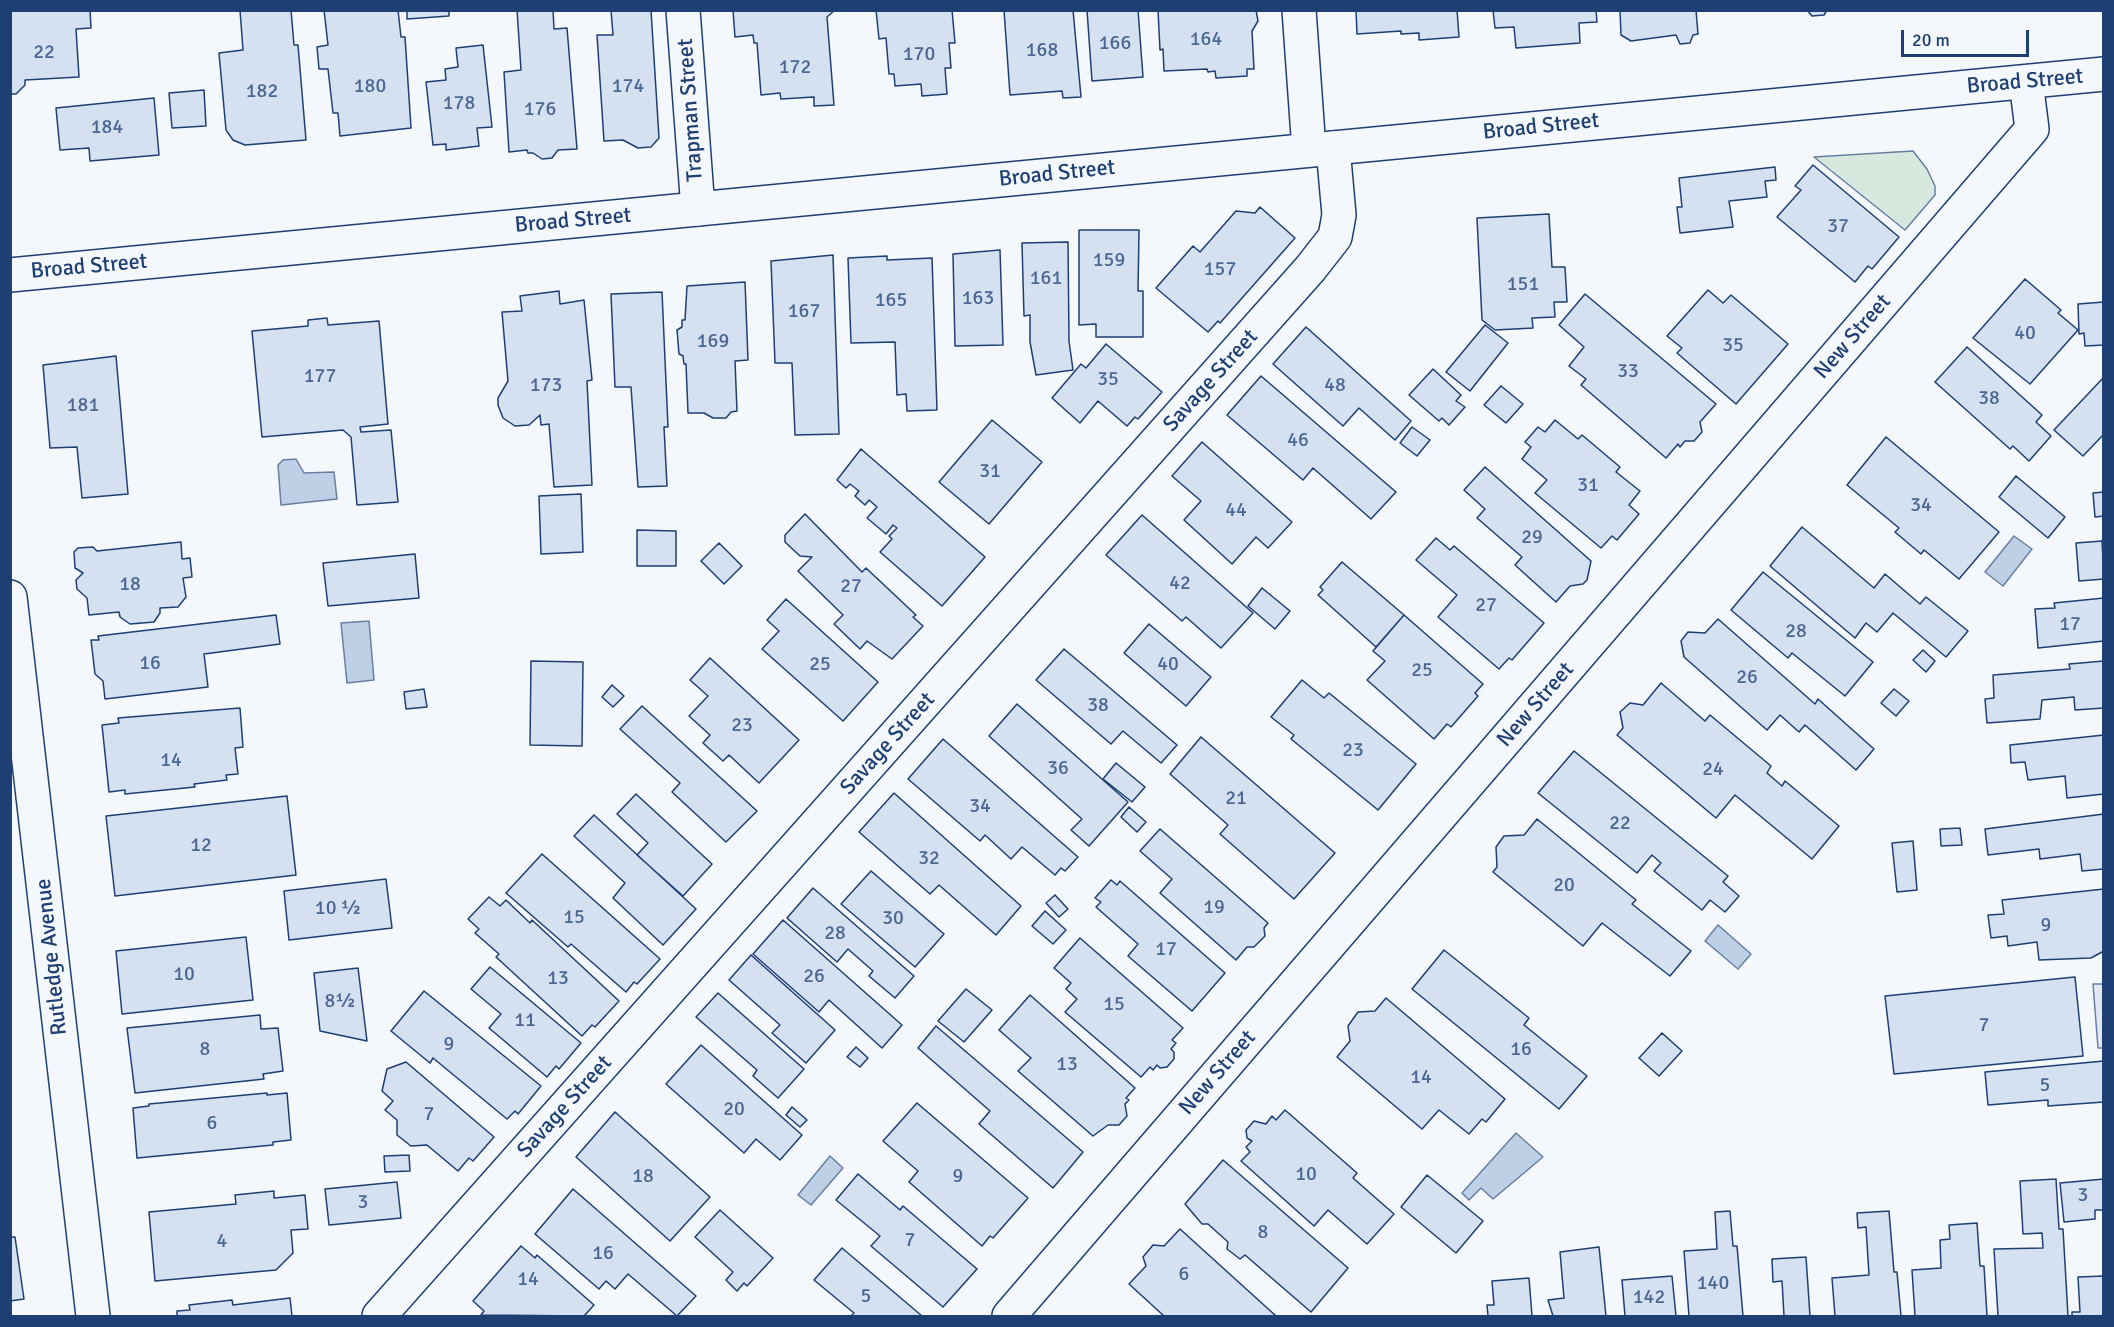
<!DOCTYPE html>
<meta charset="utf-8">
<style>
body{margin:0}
#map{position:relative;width:2114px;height:1327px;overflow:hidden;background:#f4f7fb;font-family:Signika,sans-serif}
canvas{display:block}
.frame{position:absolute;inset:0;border:12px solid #1d3f73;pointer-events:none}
.scale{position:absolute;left:1901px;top:30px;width:128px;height:27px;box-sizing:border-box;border:3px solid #1d3f73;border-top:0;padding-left:8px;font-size:18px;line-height:21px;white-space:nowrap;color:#1d3f73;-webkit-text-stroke:4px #f4f7fb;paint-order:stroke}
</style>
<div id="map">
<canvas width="2114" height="1327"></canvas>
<div class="frame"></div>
<div class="scale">20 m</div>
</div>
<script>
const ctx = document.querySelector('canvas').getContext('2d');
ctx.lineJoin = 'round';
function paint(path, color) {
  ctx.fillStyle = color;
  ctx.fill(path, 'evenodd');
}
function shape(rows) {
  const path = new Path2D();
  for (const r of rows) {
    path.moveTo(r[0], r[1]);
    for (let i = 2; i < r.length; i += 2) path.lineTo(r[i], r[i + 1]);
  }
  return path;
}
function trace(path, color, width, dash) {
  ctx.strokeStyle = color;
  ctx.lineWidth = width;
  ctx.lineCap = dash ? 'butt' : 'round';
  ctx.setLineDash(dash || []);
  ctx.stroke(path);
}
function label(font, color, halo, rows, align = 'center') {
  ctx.font = font + ' Signika,sans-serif';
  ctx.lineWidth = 4.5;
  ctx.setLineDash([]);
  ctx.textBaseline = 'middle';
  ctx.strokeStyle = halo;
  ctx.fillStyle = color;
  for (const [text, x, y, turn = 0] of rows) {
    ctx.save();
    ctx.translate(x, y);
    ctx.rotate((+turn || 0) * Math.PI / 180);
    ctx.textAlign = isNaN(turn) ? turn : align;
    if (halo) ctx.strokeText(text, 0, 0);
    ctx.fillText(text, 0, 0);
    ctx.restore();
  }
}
const green = shape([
 [1913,151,1927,169,1935,186,1935,195,1905,230,1814,157,1913,151]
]);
const parking = shape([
 [2093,984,2103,984,2103,1048,2098,1048,2093,984]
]);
const water = shape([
 [296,459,304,473,334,472,337,499,281,505,278,465,283,460,296,459],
 [2014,536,2032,549,2003,586,1985,572,2014,536],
 [369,621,374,680,347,683,341,623,369,621],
 [1718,925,1751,954,1738,969,1705,941,1718,925],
 [1516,1133,1543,1157,1493,1199,1481,1188,1469,1200,1462,1193,1516,1133],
 [830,1156,843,1168,811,1205,798,1195,830,1156]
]);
const building = shape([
 [10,10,90,10,91,28,76,29,79,77,25,80,25,85,16,94,10,94,10,10],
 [240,10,291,10,294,45,298,45,306,140,245,145,233,140,226,130,219,53,243,50,240,10],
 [324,10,398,10,401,37,405,37,411,128,340,136,338,113,333,113,328,69,319,69,317,47,328,45,324,10],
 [407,10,449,10,449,16,407,19,407,10],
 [517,10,553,10,554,29,567,28,577,149,558,150,552,158,542,159,533,153,528,153,527,150,509,152,504,72,521,70,517,10],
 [611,10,651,10,659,138,651,147,638,148,623,140,604,141,597,35,613,35,611,10],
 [733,10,835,10,827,17,834,105,814,106,814,97,781,99,780,93,761,95,757,43,754,43,753,35,735,37,733,10],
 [876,10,952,10,955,43,949,43,951,68,945,68,947,94,922,96,921,84,895,86,894,74,889,74,886,38,879,39,876,10],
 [1004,10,1073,10,1081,97,1063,98,1062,91,1010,95,1004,10],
 [1087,10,1138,10,1143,77,1092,81,1087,10],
 [1158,10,1256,10,1258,21,1252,31,1254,69,1247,69,1247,76,1216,78,1215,71,1208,72,1207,69,1164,71,1163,49,1160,50,1158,10],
 [1356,10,1457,10,1459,37,1419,40,1419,33,1401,34,1401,31,1357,34,1356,10],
 [1493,10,1596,10,1597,22,1579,23,1580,43,1516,48,1514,27,1495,28,1493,10],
 [1620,10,1696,10,1698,34,1693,35,1690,43,1680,44,1676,35,1631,41,1621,35,1620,10],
 [1807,10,1827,10,1824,15,1812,16,1807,10],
 [483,45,492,127,477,128,479,146,446,150,446,144,433,145,426,82,446,80,445,69,458,67,456,48,483,45],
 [204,90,206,126,172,128,169,93,204,90],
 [154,98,159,155,90,161,89,148,60,150,56,108,154,98],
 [1813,165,1899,237,1872,269,1868,266,1855,282,1777,217,1801,190,1795,186,1813,165],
 [1775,167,1776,180,1765,181,1767,197,1729,201,1733,227,1680,233,1677,207,1682,207,1679,178,1775,167],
 [1260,207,1295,238,1220,323,1218,321,1208,332,1156,288,1193,246,1200,252,1236,211,1255,213,1260,207],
 [1549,214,1552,267,1565,267,1567,302,1554,302,1555,317,1532,318,1533,328,1495,330,1482,320,1477,218,1549,214],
 [1079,230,1139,230,1138,291,1143,291,1143,337,1096,337,1096,324,1079,325,1079,230],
 [1068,242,1069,341,1073,370,1036,375,1030,342,1030,315,1024,316,1022,243,1068,242],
 [1000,250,1003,345,955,346,953,254,1000,250],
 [833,255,839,434,795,435,792,363,775,363,771,261,833,255],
 [887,256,887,260,932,258,937,410,907,411,906,394,897,395,895,342,851,343,848,258,887,256],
 [2025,279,2061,310,2058,313,2078,330,2030,384,1973,338,2025,279],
 [745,282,748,360,735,361,737,411,731,412,726,418,713,418,704,413,688,413,686,364,684,364,683,356,679,354,677,330,682,327,682,320,685,320,687,286,745,282],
 [1708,290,1723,303,1731,295,1788,344,1736,404,1677,353,1682,348,1667,336,1708,290],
 [559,291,560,304,584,300,592,380,587,381,592,485,554,487,549,424,541,425,540,415,529,425,515,426,503,418,498,405,498,398,508,381,502,312,522,311,520,296,559,291],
 [662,292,668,427,664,427,667,486,638,487,631,387,615,387,611,294,662,292],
 [1585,294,1716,404,1700,422,1702,432,1694,441,1685,441,1680,447,1678,444,1666,458,1581,385,1586,379,1569,366,1584,347,1559,325,1585,294],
 [2104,302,2104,345,2085,346,2084,333,2079,334,2078,304,2104,302],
 [327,318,328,325,379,321,388,424,360,427,361,432,391,430,398,502,357,505,351,437,343,430,262,437,252,331,308,326,308,320,327,318],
 [1485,325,1508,343,1470,391,1446,372,1485,325],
 [1306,327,1411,421,1395,440,1359,408,1343,426,1273,364,1306,327],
 [1106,344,1162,392,1138,419,1135,417,1127,426,1098,401,1080,423,1052,398,1081,364,1086,368,1106,344],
 [1967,347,2042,415,2036,422,2051,436,2029,461,2013,446,2010,449,1935,382,1967,347],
 [116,356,128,494,82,498,77,447,50,448,43,365,116,356],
 [1433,369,1461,395,1456,401,1465,407,1449,425,1442,418,1439,421,1409,395,1433,369],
 [1261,376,1396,492,1371,519,1313,468,1303,480,1227,415,1261,376],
 [2104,377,2104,434,2083,456,2054,430,2104,377],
 [1501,386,1523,404,1506,423,1484,405,1501,386],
 [992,420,1042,462,989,524,939,482,992,420],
 [1555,420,1578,439,1582,435,1620,467,1616,472,1640,491,1629,505,1639,514,1617,540,1612,536,1601,548,1535,493,1547,480,1522,459,1531,447,1525,442,1538,427,1545,432,1555,420],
 [1412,427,1430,440,1417,456,1400,443,1412,427],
 [1886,437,1999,532,1959,579,1924,550,1921,554,1895,532,1899,528,1847,485,1886,437],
 [1202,442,1292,522,1268,548,1256,537,1232,564,1184,520,1201,501,1172,476,1202,442],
 [861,449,985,557,942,606,880,552,892,539,889,536,897,528,893,525,886,534,867,518,877,507,869,500,865,505,855,496,859,491,850,484,846,488,837,480,861,449],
 [1485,467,1591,561,1587,580,1583,584,1570,586,1556,602,1515,565,1522,557,1477,518,1485,509,1464,490,1485,467],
 [2016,476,2065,517,2048,538,1999,497,2016,476],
 [2104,492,2104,516,2095,517,2093,493,2104,492],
 [581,494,583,552,541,554,539,496,581,494],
 [805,514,862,572,866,568,916,615,913,617,923,626,892,659,867,641,860,649,834,624,843,615,798,571,812,557,800,556,785,542,785,535,805,514],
 [1142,515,1253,613,1221,648,1186,617,1182,621,1106,555,1142,515],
 [1802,527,1874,588,1885,574,1920,604,1926,597,1968,631,1946,657,1893,613,1877,632,1866,623,1855,638,1770,566,1802,527],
 [637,530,676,531,676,566,637,566,637,530],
 [1436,538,1450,550,1454,546,1544,623,1512,660,1509,658,1499,669,1438,617,1457,595,1416,560,1436,538],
 [2102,541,2104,579,2079,581,2076,543,2102,541],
 [181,542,182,559,190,558,192,577,183,578,186,597,178,607,160,608,160,613,154,622,130,624,120,617,119,612,89,615,87,598,77,589,76,580,83,573,75,568,74,552,78,548,93,547,97,551,181,542],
 [719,543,742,566,724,584,701,561,719,543],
 [415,554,419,598,328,606,323,563,415,554],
 [1342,562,1404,615,1376,647,1318,595,1323,590,1320,587,1342,562],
 [1763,572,1873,662,1845,696,1792,653,1788,658,1731,610,1763,572],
 [1262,588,1290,611,1275,629,1248,606,1262,588],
 [2104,598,2104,641,2038,648,2035,609,2055,608,2054,603,2104,598],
 [786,599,878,682,843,721,762,649,779,631,767,620,786,599],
 [276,615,280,644,204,654,208,687,105,699,103,681,95,674,91,640,99,640,98,636,276,615],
 [1404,615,1483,684,1475,693,1478,696,1451,727,1447,724,1434,739,1367,680,1385,661,1373,651,1404,615],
 [1718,619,1815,704,1818,699,1874,749,1856,770,1805,725,1799,732,1780,715,1767,730,1684,657,1681,641,1688,632,1705,633,1718,619],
 [1149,624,1211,677,1186,706,1124,653,1149,624],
 [1064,649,1177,745,1161,763,1123,731,1111,744,1036,680,1064,649],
 [1923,650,1935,661,1926,672,1913,660,1923,650],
 [710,658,799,740,759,783,729,755,723,761,703,743,710,735,689,716,708,696,690,680,710,658],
 [531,661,583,662,582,746,530,745,531,661],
 [2104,661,2104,708,2075,710,2074,697,2042,700,2040,719,1987,723,1985,699,1994,698,1993,675,2070,669,2069,664,2104,661],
 [1302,680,1324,698,1329,693,1416,764,1378,810,1291,739,1294,735,1271,717,1302,680],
 [1661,683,1705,721,1710,715,1771,766,1767,773,1782,786,1785,781,1839,826,1812,859,1735,795,1716,818,1617,735,1623,728,1620,712,1630,703,1643,705,1661,683],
 [612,685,624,696,613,707,602,697,612,685],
 [424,689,427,707,406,709,404,692,424,689],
 [1894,689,1909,701,1896,716,1881,703,1894,689],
 [1017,704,1128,802,1089,846,1071,830,1082,819,989,736,1017,704],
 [642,706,757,811,726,842,672,792,680,783,620,729,642,706],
 [240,708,243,747,235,748,238,774,226,775,227,780,194,784,195,787,125,794,125,790,109,792,102,725,119,723,118,718,240,708],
 [2104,735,2104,794,2067,798,2065,776,2028,780,2025,762,2011,763,2010,745,2104,735],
 [1201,737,1335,853,1294,899,1220,834,1228,825,1170,774,1201,737],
 [943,739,1078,857,1065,871,1061,868,1055,875,1022,847,1011,859,985,835,980,841,908,779,943,739],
 [1574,751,1728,876,1723,882,1739,896,1725,912,1710,900,1702,910,1654,871,1661,863,1652,855,1637,873,1538,793,1574,751],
 [1116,763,1145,787,1132,802,1103,779,1116,763],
 [894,793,1021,906,996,935,939,885,930,894,859,832,894,793],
 [636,794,712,864,683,896,637,855,648,843,617,814,636,794],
 [287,796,296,875,115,896,106,816,287,796],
 [1129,807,1146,822,1137,832,1121,817,1129,807],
 [2104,814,2104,869,2082,871,2080,854,2040,859,2039,849,1988,855,1985,829,2104,814],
 [594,815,696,909,663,945,613,898,625,883,574,836,594,815],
 [1537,819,1636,900,1632,904,1691,951,1670,976,1602,923,1583,946,1493,872,1497,867,1496,847,1504,836,1524,835,1537,819],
 [1960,828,1962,845,1941,846,1940,829,1960,828],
 [1160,829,1268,923,1264,928,1265,936,1254,947,1247,947,1236,960,1160,893,1172,879,1140,851,1160,829],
 [1913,841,1917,890,1897,892,1892,843,1913,841],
 [542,854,660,959,637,984,634,982,626,992,571,944,568,947,506,893,542,854],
 [871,871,944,934,915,967,841,904,871,871],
 [386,879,392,928,289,940,284,891,386,879],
 [1111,880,1117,885,1120,881,1225,973,1192,1011,1128,956,1138,944,1096,907,1101,902,1095,898,1111,880],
 [813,888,914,976,895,998,869,976,873,971,848,949,837,962,787,918,813,888],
 [2104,889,2104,951,2091,958,2039,960,2037,942,2008,946,2007,936,1991,938,1988,915,2004,914,2002,900,2104,889],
 [1055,895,1068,909,1059,917,1046,903,1055,895],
 [489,897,500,906,506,900,530,923,532,920,619,1001,595,1027,592,1025,582,1036,496,957,499,954,475,933,479,929,468,919,489,897],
 [1045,911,1066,930,1053,944,1032,926,1045,911],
 [783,920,902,1025,882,1048,829,1000,819,1012,753,954,783,920],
 [246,937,253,1000,122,1014,116,951,246,937],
 [1080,938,1183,1028,1172,1040,1176,1043,1171,1049,1174,1052,1174,1059,1167,1067,1160,1068,1157,1065,1153,1070,1150,1067,1141,1077,1065,1012,1077,999,1066,989,1071,983,1054,968,1080,938],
 [1444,950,1529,1018,1524,1025,1587,1076,1559,1109,1412,989,1444,950],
 [751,955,835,1030,806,1063,772,1033,780,1025,729,980,751,955],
 [490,967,581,1043,559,1069,556,1066,547,1077,489,1028,501,1014,471,989,490,967],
 [358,968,367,1041,320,1031,314,973,358,968],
 [2075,977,2083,1056,1894,1074,1885,996,2075,977],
 [966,989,992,1010,964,1042,938,1021,966,989],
 [424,991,541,1086,518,1114,515,1111,507,1119,433,1058,430,1063,391,1031,424,991],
 [718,993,804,1069,778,1098,753,1076,757,1070,696,1017,718,993],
 [1030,995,1135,1088,1126,1098,1129,1100,1125,1104,1127,1116,1119,1125,1108,1125,1093,1136,1018,1071,1031,1058,999,1030,1030,995],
 [1386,998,1505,1099,1486,1122,1482,1119,1469,1134,1439,1110,1422,1129,1337,1057,1350,1041,1348,1026,1358,1012,1375,1011,1386,998],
 [260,1015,261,1029,278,1028,283,1071,263,1074,264,1079,135,1093,127,1028,260,1015],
 [936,1026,1083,1152,1053,1188,979,1124,990,1111,918,1048,936,1026],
 [1662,1033,1682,1051,1659,1076,1639,1058,1662,1033],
 [701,1045,802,1135,780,1160,756,1139,744,1153,666,1084,701,1045],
 [856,1047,868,1058,860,1067,847,1057,856,1047],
 [2104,1061,2104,1102,2048,1106,2048,1100,1988,1105,1985,1072,2104,1061],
 [406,1062,494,1137,473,1161,469,1158,458,1171,427,1145,411,1146,397,1135,397,1120,385,1110,393,1101,382,1091,387,1069,406,1062],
 [267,1093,267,1095,287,1093,291,1140,273,1142,273,1145,137,1158,133,1108,149,1106,149,1104,267,1093],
 [917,1103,1028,1198,993,1238,990,1236,982,1246,909,1182,918,1171,883,1141,917,1103],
 [792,1107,807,1120,800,1127,786,1115,792,1107],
 [1285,1110,1357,1173,1353,1178,1394,1214,1367,1244,1328,1210,1314,1226,1241,1161,1250,1152,1246,1147,1252,1141,1247,1138,1246,1130,1254,1121,1266,1124,1272,1116,1276,1120,1285,1110],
 [615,1112,710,1197,670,1241,576,1157,615,1112],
 [409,1155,410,1171,385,1172,384,1156,409,1155],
 [1223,1160,1348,1268,1311,1312,1245,1255,1240,1259,1227,1249,1228,1242,1208,1224,1202,1224,1185,1204,1223,1160],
 [858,1174,900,1210,903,1206,977,1269,943,1307,871,1246,880,1236,836,1200,858,1174],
 [1427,1175,1483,1221,1456,1253,1401,1207,1427,1175],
 [2056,1179,2059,1229,2063,1229,2068,1316,1998,1316,1994,1249,2043,1248,2042,1233,2023,1234,2020,1181,2056,1179],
 [2104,1179,2104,1210,2095,1210,2095,1219,2064,1222,2060,1183,2104,1179],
 [397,1182,401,1218,329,1225,325,1189,397,1182],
 [573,1189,696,1296,677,1316,628,1274,615,1289,606,1281,599,1289,535,1234,573,1189],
 [274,1191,274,1198,305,1195,308,1229,291,1230,293,1253,276,1270,155,1281,149,1212,236,1204,235,1195,274,1191],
 [720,1210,773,1258,747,1286,744,1283,737,1291,726,1280,733,1272,695,1237,720,1210],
 [1730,1211,1733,1246,1737,1246,1743,1316,1689,1316,1684,1251,1717,1249,1715,1212,1730,1211],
 [1889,1211,1894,1272,1897,1272,1901,1316,1835,1316,1832,1278,1869,1275,1866,1227,1858,1228,1857,1213,1889,1211],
 [1977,1223,1980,1266,1984,1266,1987,1316,1915,1316,1912,1270,1941,1268,1940,1240,1950,1239,1949,1225,1977,1223],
 [1180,1229,1276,1316,1164,1316,1129,1284,1146,1266,1143,1257,1153,1245,1164,1246,1180,1229],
 [10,1237,15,1237,24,1299,10,1301,10,1237],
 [521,1246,535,1258,537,1255,594,1305,584,1316,481,1315,484,1311,473,1301,521,1246],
 [1599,1247,1606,1316,1553,1316,1548,1300,1564,1298,1560,1252,1599,1247],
 [842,1248,922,1316,851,1316,854,1313,814,1280,842,1248],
 [1806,1257,1810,1316,1782,1316,1784,1316,1782,1281,1773,1282,1772,1259,1806,1257],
 [1672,1276,1676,1316,1625,1316,1622,1280,1672,1276],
 [2104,1276,2104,1316,2072,1316,2072,1312,2080,1312,2078,1277,2104,1276],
 [1529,1278,1532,1316,1488,1316,1487,1305,1494,1305,1492,1281,1529,1278],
 [290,1298,292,1316,177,1316,177,1311,190,1310,189,1305,232,1300,233,1305,290,1298]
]);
const minor = shape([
 [683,10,698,209],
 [1299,10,1309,150],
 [379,1316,1310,269,1335,237,1339,215,1333,148],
 [1009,1316,2032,129,2026,82]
]);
const tertiary = shape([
 [10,597,93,1316]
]);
const secondary = shape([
 [10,275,2104,74]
]);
const numberNames = [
 ["164",1206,40],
 ["166",1115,44],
 ["168",1042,51],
 ["22",44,53],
 ["170",919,55],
 ["172",795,68],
 ["180",370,87],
 ["174",628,87],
 ["182",262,92],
 ["178",459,104],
 ["176",540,110],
 ["184",107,128],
 ["37",1838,227],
 ["159",1109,261],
 ["157",1220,270],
 ["161",1046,279],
 ["151",1523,285],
 ["163",978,299],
 ["165",891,301],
 ["167",804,312],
 ["40",2025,334],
 ["169",713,342],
 ["35",1733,346],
 ["33",1628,372],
 ["177",320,377],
 ["35",1108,380],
 ["173",546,386],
 ["48",1335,386],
 ["38",1989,399],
 ["181",83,406],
 ["46",1298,441],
 ["31",990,472],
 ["31",1588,486],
 ["34",1921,506],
 ["44",1236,511],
 ["29",1532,538],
 ["42",1180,584],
 ["18",130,585],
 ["27",851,587],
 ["27",1486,606],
 ["17",2070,625],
 ["28",1796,632],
 ["16",150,664],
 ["25",820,665],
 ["40",1168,665],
 ["25",1422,671],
 ["26",1747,678],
 ["38",1098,706],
 ["23",742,726],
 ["23",1353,751],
 ["14",171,761],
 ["36",1058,769],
 ["24",1713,770],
 ["21",1236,799],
 ["34",980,807],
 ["22",1620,824],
 ["12",201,846],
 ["32",929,859],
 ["20",1564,886],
 ["19",1214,908],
 ["10 ½",338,909],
 ["15",574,918],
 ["30",893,919],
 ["9",2046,926],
 ["28",835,934],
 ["17",1166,950],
 ["10",184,975],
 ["26",814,977],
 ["13",558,979],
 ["8½",340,1002],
 ["15",1114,1005],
 ["11",525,1021],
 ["7",1984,1026],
 ["9",449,1045],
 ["8",205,1050],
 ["16",1521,1050],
 ["13",1067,1065],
 ["14",1421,1078],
 ["5",2045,1086],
 ["20",734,1110],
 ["7",429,1115],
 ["6",212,1124],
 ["10",1306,1175],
 ["18",643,1177],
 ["9",958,1177],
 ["3",2083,1196],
 ["3",363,1203],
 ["8",1263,1233],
 ["7",910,1241],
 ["4",222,1242],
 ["16",603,1254],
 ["6",1184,1275],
 ["14",528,1280],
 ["140",1713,1284],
 ["5",866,1297],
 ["142",1649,1298]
];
const streetNames = [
 ["Broad Street",2025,82,-5],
 ["Trapman Street",691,110,-94],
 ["Broad Street",1541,127,-6],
 ["Broad Street",1057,174,-6],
 ["Broad Street",573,221,-5],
 ["Broad Street",89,267,-5],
 ["New Street",1853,337,-49],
 ["Savage Street",1211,381,-48],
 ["New Street",1536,705,-49],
 ["Savage Street",888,744,-48],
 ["Rutledge Avenue",52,957,-96],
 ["New Street",1218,1073,-49],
 ["Savage Street",565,1107,-48]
];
paint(green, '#d7e8df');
trace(green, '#687fa3', 1.5);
paint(parking, '#e3e8f0');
trace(parking, '#687fa3', 1.5);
paint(water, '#bed0e5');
trace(water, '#687fa3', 1.5);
paint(building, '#d5e0f0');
trace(building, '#1d3f73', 1.5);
trace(minor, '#1d3f73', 36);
trace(tertiary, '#1d3f73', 36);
trace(secondary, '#1d3f73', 36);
trace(minor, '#f4f7fb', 33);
trace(tertiary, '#f4f7fb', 33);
trace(secondary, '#f4f7fb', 33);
label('20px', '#4b6792', null, numberNames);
label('22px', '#1d3f73', '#f4f7fb', streetNames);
</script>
